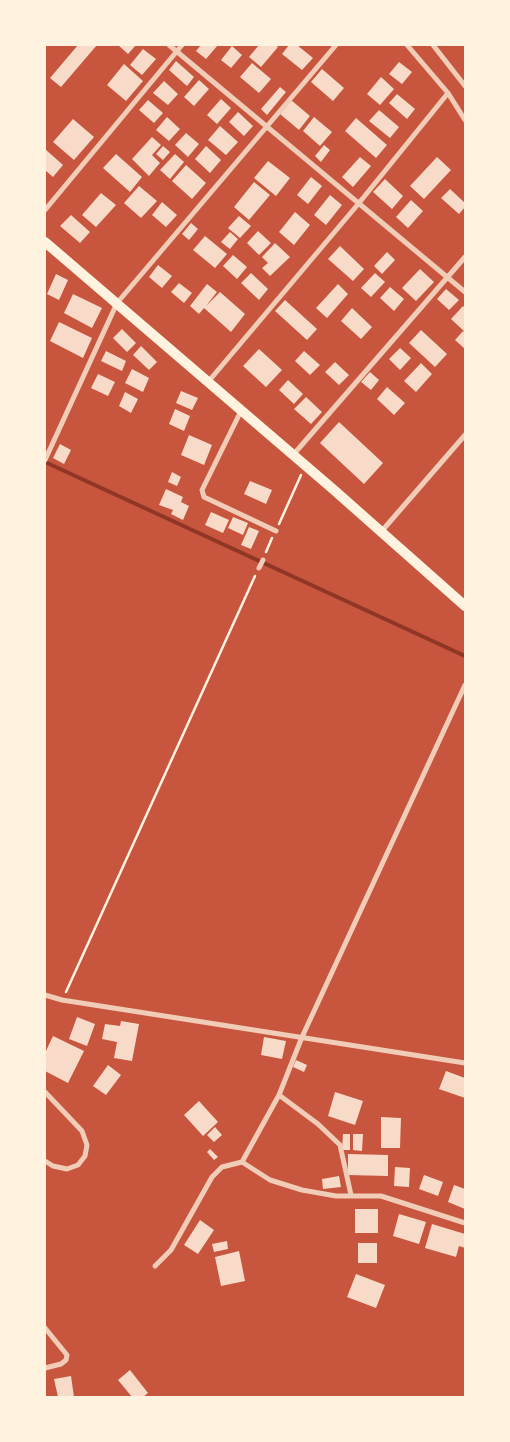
<!DOCTYPE html>
<style>
body{margin:0}
#map{position:relative;width:510px;height:1442px;overflow:hidden;background:#c8553d;font-family:Merriweather,serif}
canvas{display:block}
.frame{position:absolute;inset:0;border:46px solid #fff3e0;pointer-events:none}
</style>
<div id="map">
<canvas width="510" height="1442"></canvas>
<div class="frame"></div>
</div>
<script>
const ctx = document.querySelector('canvas').getContext('2d');
ctx.lineJoin = 'round';
function shape(rows) {
  const path = new Path2D();
  for (const r of rows) {
    path.moveTo(r[0], r[1]);
    for (let i = 2; i < r.length; i += 2) path.lineTo(r[i], r[i + 1]);
  }
  return path;
}
function trace(path, color, width, dash) {
  ctx.strokeStyle = color;
  ctx.lineWidth = width;
  ctx.lineCap = dash ? 'butt' : 'round';
  ctx.setLineDash(dash || []);
  ctx.stroke(path);
}
function paint(path, color) {
  ctx.fillStyle = color;
  ctx.fill(path, 'evenodd');
}
const stream = shape([
 [45,462,465,656]
]);
const building = shape([
 [78,45,97,45,61,87,50,78],
 [118,45,136,45,128,54],
 [201,45,218,45,206,59,196,51],
 [259,45,275,45,278,47,261,67,249,57],
 [289,45,297,45,313,58,302,70,282,54],
 [232,46,242,55,231,68,221,60],
 [143,49,156,59,142,75,130,65],
 [176,61,194,77,187,86,169,70],
 [399,62,412,72,402,84,389,74],
 [252,63,271,79,259,93,240,77],
 [124,64,143,81,126,101,107,85],
 [322,69,344,88,333,101,311,82],
 [381,77,394,89,380,105,367,94],
 [199,80,209,89,194,106,184,97],
 [164,81,178,94,168,105,153,93],
 [280,87,286,92,267,115,261,109],
 [397,94,415,109,407,119,389,103],
 [221,99,231,108,217,124,207,115],
 [148,100,163,113,154,123,139,110],
 [291,100,310,116,299,130,280,114],
 [379,110,399,127,390,138,369,121],
 [238,112,253,126,244,136,229,122],
 [167,117,180,129,169,141,156,130],
 [314,117,332,132,320,146,303,131],
 [356,118,387,145,376,158,345,131],
 [73,119,94,137,74,160,53,142],
 [220,126,238,142,226,155,208,140],
 [186,133,199,144,188,157,175,145],
 [152,137,161,145,152,155,160,163,149,176,132,159],
 [324,145,330,150,321,162,315,156],
 [163,146,170,152,163,160,156,154],
 [206,146,221,160,210,173,195,159],
 [45,149,63,165,53,177,45,170],
 [116,154,142,177,130,192,103,168],
 [175,154,184,162,170,179,160,170],
 [360,157,371,166,353,187,342,177],
 [437,157,451,170,424,199,410,186],
 [268,161,290,178,276,196,254,178],
 [186,165,206,183,192,199,172,181],
 [311,177,322,186,308,204,297,195],
 [385,179,403,196,392,209,373,192],
 [254,182,270,195,249,220,234,207],
 [139,186,157,201,141,218,124,203],
 [450,189,465,203,465,207,459,214,441,198],
 [101,193,116,205,96,227,82,215],
 [330,195,342,205,326,225,314,215],
 [411,200,423,211,408,228,396,217],
 [162,202,177,215,166,227,152,215],
 [295,212,310,225,294,245,279,232],
 [71,215,90,232,80,243,60,226],
 [239,216,251,226,240,238,228,228],
 [191,223,198,229,189,240,182,234],
 [258,231,271,243,259,255,247,243],
 [230,232,238,239,230,249,221,242],
 [205,236,227,254,215,268,193,250],
 [275,243,290,257,270,276,262,268,268,263,262,257],
 [340,246,364,269,353,281,328,259],
 [387,252,395,260,382,274,374,266],
 [233,255,247,267,237,279,223,266],
 [158,265,172,276,162,288,149,277],
 [420,269,434,282,416,301,402,288],
 [251,273,268,289,259,300,241,283],
 [375,273,385,282,371,297,361,288],
 [56,274,68,280,59,300,47,294],
 [179,283,192,293,184,303,171,292],
 [207,284,217,292,206,306,220,292,245,314,231,332,204,308,199,314,190,306],
 [338,284,348,294,327,318,316,308],
 [390,287,404,299,394,311,380,298],
 [446,289,459,300,449,310,437,299],
 [73,294,102,308,92,328,64,313],
 [285,300,317,329,307,340,275,311],
 [463,306,465,308,465,332,451,319],
 [352,308,372,327,361,339,341,321],
 [59,322,92,338,83,358,50,341],
 [122,329,136,343,127,352,113,338],
 [421,330,447,354,435,367,409,343],
 [463,331,465,333,465,349,455,340],
 [141,346,157,362,149,370,133,355],
 [400,348,411,358,400,370,389,359],
 [259,349,282,370,266,387,243,366],
 [106,351,126,361,122,371,101,361],
 [304,351,320,365,310,375,295,361],
 [335,362,349,375,339,385,325,372],
 [421,363,432,374,416,392,404,381],
 [132,369,149,378,143,392,125,383],
 [370,372,379,380,371,390,361,382],
 [98,374,115,382,108,396,91,388],
 [288,380,303,394,294,404,279,390],
 [387,387,405,403,394,415,377,399],
 [181,391,198,398,192,410,176,403],
 [125,392,138,399,131,413,119,406],
 [306,397,322,412,311,424,294,409],
 [175,409,190,416,184,431,169,424],
 [339,422,383,463,364,484,320,443],
 [189,435,212,445,204,465,181,455],
 [60,444,71,450,64,464,53,458],
 [172,472,181,477,177,486,168,482],
 [250,481,272,490,266,504,244,494],
 [166,489,183,497,181,502,189,506,183,520,171,514,173,510,159,505],
 [211,512,229,520,223,533,205,525],
 [233,517,248,523,243,535,228,528],
 [249,527,259,531,251,549,241,545],
 [77,1017,95,1024,87,1046,69,1039],
 [121,1021,139,1024,132,1061,114,1058,117,1042,102,1039,105,1024,120,1026],
 [53,1036,84,1051,68,1083,45,1071,45,1053],
 [264,1037,286,1041,282,1059,261,1055],
 [296,1060,307,1065,304,1072,293,1067],
 [108,1065,121,1075,106,1095,93,1086],
 [446,1071,465,1078,465,1098,439,1089],
 [335,1092,363,1101,355,1125,328,1116],
 [199,1101,218,1122,203,1136,184,1115],
 [381,1117,401,1118,400,1148,381,1148],
 [215,1127,222,1135,214,1142,207,1135],
 [343,1134,350,1134,350,1150,342,1150],
 [353,1134,363,1134,362,1151,353,1150],
 [210,1149,218,1157,214,1160,207,1152],
 [348,1154,388,1155,388,1176,348,1175],
 [395,1167,410,1168,409,1187,394,1186],
 [424,1175,443,1182,438,1196,419,1189],
 [339,1176,341,1187,323,1189,322,1179],
 [454,1185,465,1189,465,1209,448,1202],
 [355,1209,378,1209,378,1233,355,1233],
 [399,1214,426,1222,419,1244,393,1236],
 [200,1220,214,1230,198,1254,184,1245],
 [432,1224,465,1234,465,1248,459,1246,456,1257,425,1248],
 [227,1241,228,1249,214,1252,212,1244],
 [358,1243,377,1243,377,1263,358,1263],
 [239,1251,245,1281,221,1286,215,1257],
 [356,1274,385,1285,376,1308,347,1297],
 [130,1370,148,1393,143,1397,132,1397,118,1380],
 [71,1376,74,1397,58,1397,54,1379]
]);
const path = shape([
 [279,524,301,475],
 [266,552,272,538],
 [66,992,255,576]
]);
const minor = shape([
 [169,45,465,292],
 [407,45,448,93,465,120],
 [433,45,465,86],
 [45,210,182,45],
 [208,382,359,203,448,93],
 [241,411,202,490,204,497,276,531],
 [293,455,465,257],
 [45,460,117,303,336,45],
 [381,532,465,435],
 [259,568,263,560],
 [465,685,302,1037,279,1095,242,1162,270,1180,302,1190,336,1196,381,1196,465,1223],
 [45,995,62,1000,465,1063],
 [45,1092,82,1131,87,1145,85,1156,78,1165,67,1169,53,1166,45,1161],
 [279,1095,318,1124,340,1145,351,1195],
 [155,1266,171,1250,212,1177,222,1167,242,1162],
 [45,1328,67,1355,66,1360,61,1364,45,1368]
]);
const primary = shape([
 [45,242,334,490,465,606]
]);
trace(stream, '#8f3625', 4);
paint(building, '#f7dbc8');
trace(path, '#fff3e0', 2.5);
trace(minor, '#f1ccb7', 5);
trace(primary, '#fff3e0', 10);
</script>
